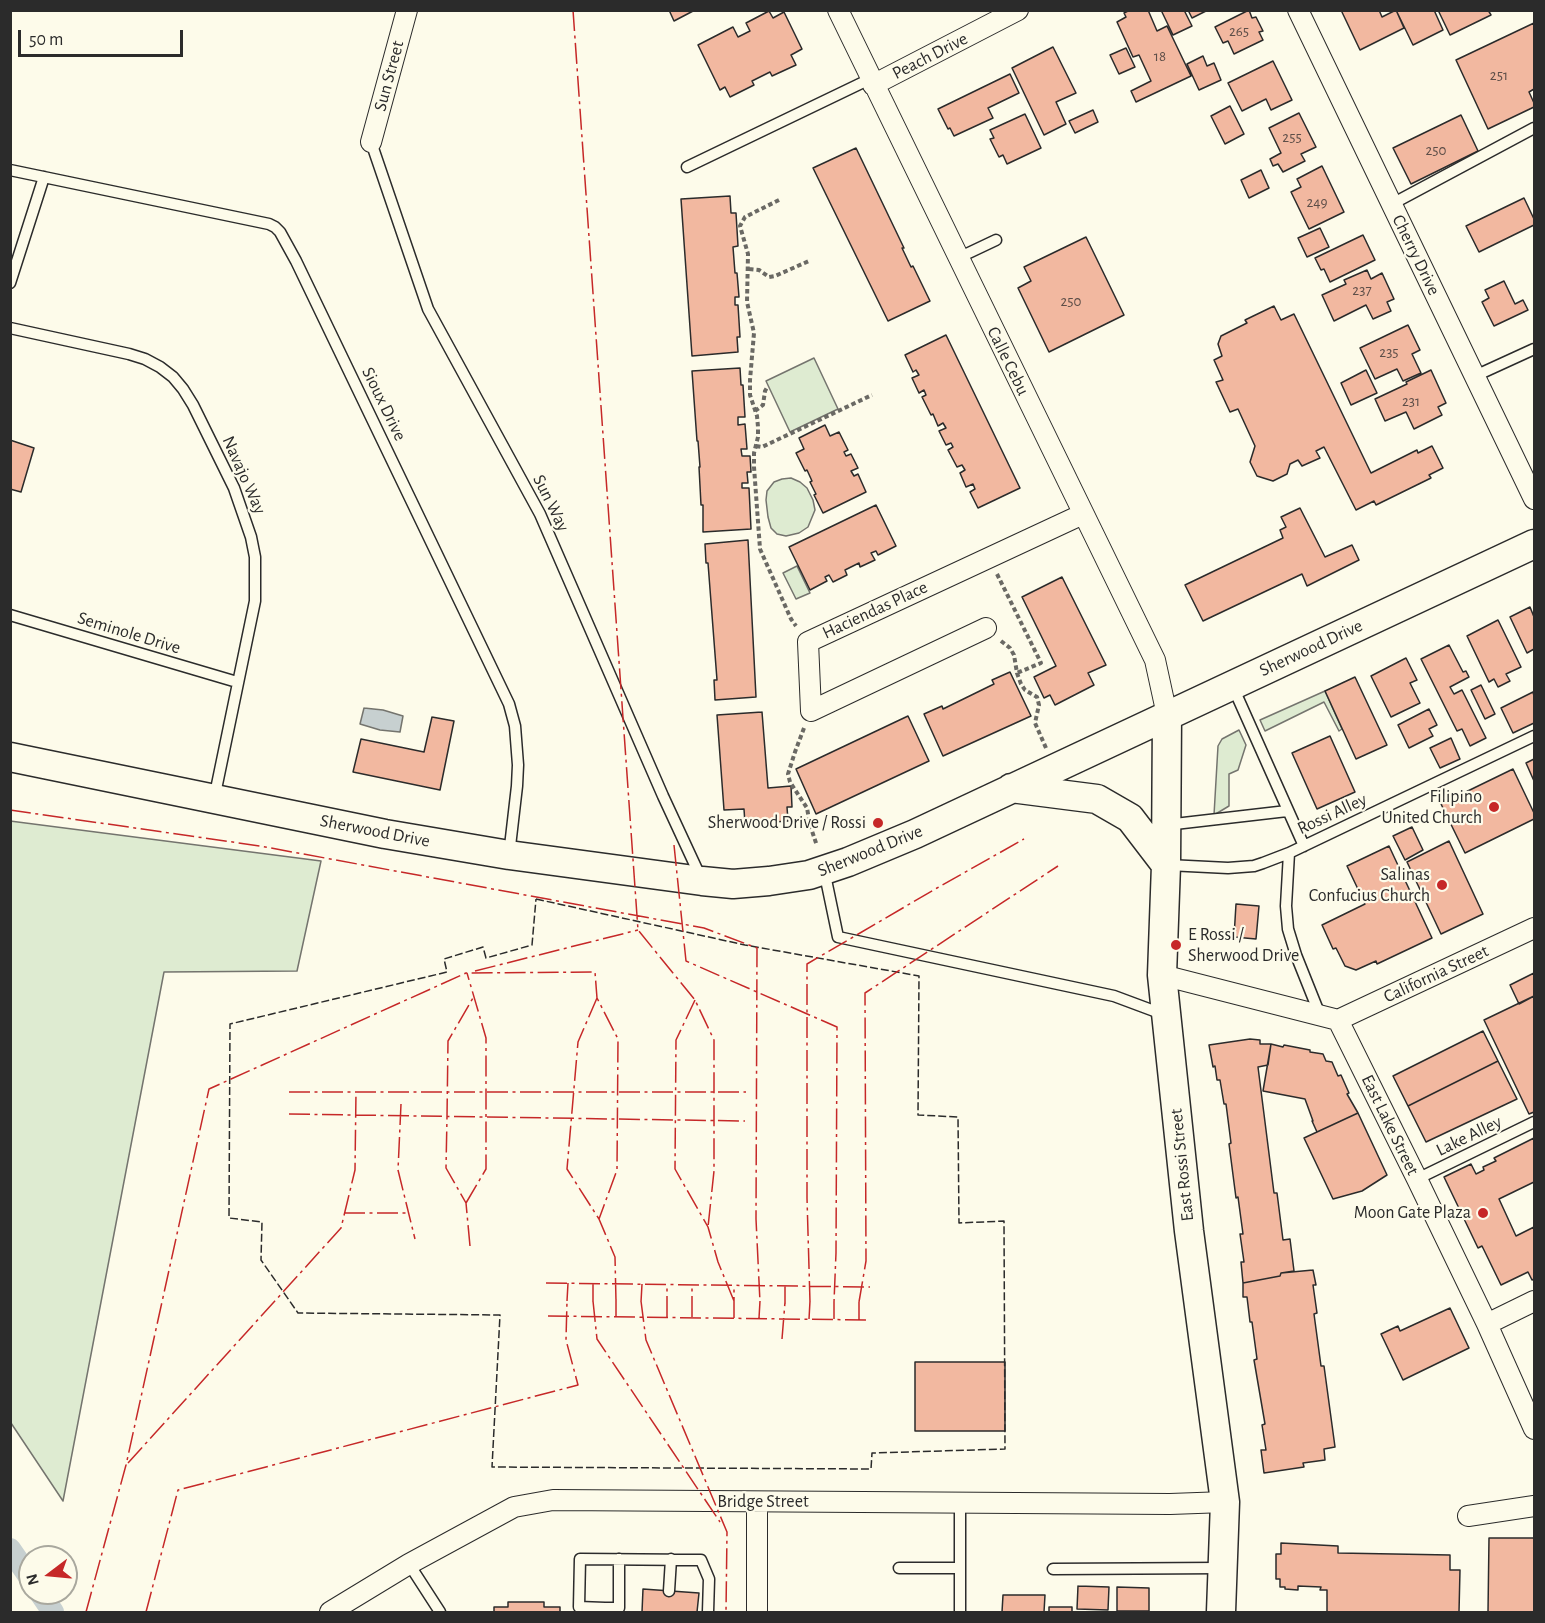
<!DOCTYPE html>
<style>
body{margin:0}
#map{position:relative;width:1545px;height:1623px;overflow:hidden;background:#fdfbea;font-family:"Alegreya Sans",sans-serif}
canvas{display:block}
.frame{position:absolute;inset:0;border:12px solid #2b2b2b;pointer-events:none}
.north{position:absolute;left:18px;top:1545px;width:60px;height:60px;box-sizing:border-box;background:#fdfbea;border:2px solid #a9a89e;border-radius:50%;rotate:254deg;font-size:16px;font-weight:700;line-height:24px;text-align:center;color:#2b2b2b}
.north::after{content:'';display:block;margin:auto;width:21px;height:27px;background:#c62828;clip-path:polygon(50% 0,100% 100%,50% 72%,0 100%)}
.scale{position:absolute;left:18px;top:30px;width:165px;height:27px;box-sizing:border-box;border:3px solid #2b2b2b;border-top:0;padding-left:8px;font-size:18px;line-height:21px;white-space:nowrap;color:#2b2b2b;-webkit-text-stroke:4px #fdfbea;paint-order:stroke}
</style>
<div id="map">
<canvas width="1545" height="1623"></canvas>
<div class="frame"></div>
<div class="north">N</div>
<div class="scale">50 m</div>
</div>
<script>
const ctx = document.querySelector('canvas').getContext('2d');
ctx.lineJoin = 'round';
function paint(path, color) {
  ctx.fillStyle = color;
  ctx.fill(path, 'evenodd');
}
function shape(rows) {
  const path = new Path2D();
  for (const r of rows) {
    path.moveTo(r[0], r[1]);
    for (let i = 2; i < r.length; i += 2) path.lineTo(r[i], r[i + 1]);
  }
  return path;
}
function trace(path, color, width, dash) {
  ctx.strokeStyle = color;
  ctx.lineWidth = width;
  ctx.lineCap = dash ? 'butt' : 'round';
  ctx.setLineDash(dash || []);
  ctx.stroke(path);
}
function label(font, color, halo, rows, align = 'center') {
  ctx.font = font + ' "Alegreya Sans",sans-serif';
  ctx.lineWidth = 4.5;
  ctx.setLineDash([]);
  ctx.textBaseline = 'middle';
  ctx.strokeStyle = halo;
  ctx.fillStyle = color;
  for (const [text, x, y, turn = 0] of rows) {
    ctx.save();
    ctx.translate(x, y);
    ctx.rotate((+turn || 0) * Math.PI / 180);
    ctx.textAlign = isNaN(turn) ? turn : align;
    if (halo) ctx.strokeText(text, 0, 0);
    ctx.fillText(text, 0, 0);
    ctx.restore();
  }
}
const green = shape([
 [814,358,838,409,790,432,766,381,814,358],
 [791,478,800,482,807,488,813,500,815,510,808,527,799,533,786,536,777,534,771,528,768,517,766,500,767,491,774,482,782,479,791,478],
 [797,566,810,593,796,599,783,573,797,566],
 [1325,691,1342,729,1339,731,1324,702,1265,731,1260,720,1325,691],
 [1239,730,1246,745,1238,770,1229,774,1229,806,1214,815,1218,746,1222,739,1239,730],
 [10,821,321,861,297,971,164,972,63,1501,11,1423,10,821]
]);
const water = shape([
 [364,708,383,710,403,716,400,732,380,730,360,724,364,708]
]);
const canal = shape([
 [10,1549,30,1578],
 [40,1593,53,1612]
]);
const building = shape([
 [669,10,695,10,674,21,669,10],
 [1130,10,1148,10,1157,31,1167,26,1191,76,1136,102,1131,91,1151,81,1139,55,1133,57,1117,22,1126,17,1124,13,1130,10],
 [1161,10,1184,10,1192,26,1173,35,1161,10],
 [1188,10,1208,10,1192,18,1188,10],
 [1249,10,1252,18,1256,17,1263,31,1259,32,1263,40,1234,54,1228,41,1223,43,1215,27,1249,10],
 [1341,10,1379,10,1382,17,1396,10,1404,28,1360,50,1341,10],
 [1396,10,1434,10,1443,30,1413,45,1396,10],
 [1438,10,1488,10,1491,15,1450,35,1438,10],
 [769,11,773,18,784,12,802,49,791,55,796,65,772,76,770,72,752,81,754,85,730,97,725,87,720,90,698,45,733,27,738,37,750,31,746,23,769,11],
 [1534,23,1534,89,1529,92,1534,103,1534,107,1488,129,1456,60,1534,23],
 [1053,47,1076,93,1056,102,1066,124,1044,135,1012,68,1053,47],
 [1126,48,1135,67,1119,74,1110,55,1126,48],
 [1203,56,1207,66,1214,63,1221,80,1199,90,1187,64,1203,56],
 [1273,61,1292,100,1271,110,1266,99,1242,111,1228,83,1273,61],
 [1010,74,1019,93,988,108,993,118,954,136,950,128,948,129,938,109,1010,74],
 [1230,106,1244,134,1225,144,1211,116,1230,106],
 [1093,110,1098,122,1075,133,1069,121,1093,110],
 [1299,113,1316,147,1301,154,1305,161,1283,172,1278,164,1273,166,1270,159,1281,153,1269,128,1299,113],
 [1025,114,1041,148,1007,164,1003,155,999,157,990,139,994,138,990,130,1025,114],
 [1461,115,1478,151,1411,184,1393,148,1461,115],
 [856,148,904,248,902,248,911,267,913,266,930,301,888,321,813,168,856,148],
 [1322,166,1344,212,1309,229,1291,192,1301,187,1297,179,1322,166],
 [1261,170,1269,188,1249,198,1241,180,1261,170],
 [730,196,731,213,736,213,738,246,733,247,735,273,737,273,739,297,735,297,735,305,738,305,740,337,737,337,738,352,692,356,681,199,730,196],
 [1524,198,1534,219,1534,225,1479,252,1466,226,1524,198],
 [1320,228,1329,247,1307,257,1298,238,1320,228],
 [1363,235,1375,260,1330,282,1324,269,1321,270,1315,258,1363,235],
 [1086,237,1124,315,1049,352,1018,288,1031,281,1024,267,1086,237],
 [1367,270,1371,279,1382,273,1394,299,1387,302,1391,311,1373,319,1366,305,1334,321,1322,295,1346,284,1344,280,1367,270],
 [1504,281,1515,304,1523,300,1528,310,1494,326,1482,302,1489,298,1485,290,1504,281],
 [1274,306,1281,320,1294,314,1371,473,1417,450,1418,453,1432,446,1443,468,1429,475,1431,478,1376,505,1374,501,1356,510,1324,447,1316,451,1320,458,1302,466,1298,460,1290,464,1287,474,1273,481,1257,476,1250,462,1255,446,1238,409,1230,412,1216,382,1223,380,1214,360,1222,356,1218,344,1221,336,1247,323,1245,320,1274,306],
 [1408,325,1420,350,1412,354,1421,373,1403,381,1397,369,1375,379,1360,348,1408,325],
 [946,335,1020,488,978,508,970,492,975,489,973,484,966,487,960,473,965,470,962,465,957,467,948,450,953,447,951,443,946,445,939,431,946,428,943,423,938,426,933,414,931,415,922,397,926,395,924,390,919,393,912,378,919,375,916,370,913,372,905,355,946,335],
 [740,368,741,385,743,385,745,417,738,417,738,425,745,424,747,449,741,449,742,456,750,456,751,472,747,472,748,483,742,483,742,488,749,488,751,529,703,532,703,505,701,505,699,467,700,467,698,441,697,441,692,371,740,368],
 [1366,370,1377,393,1351,405,1341,383,1366,370],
 [1431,370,1446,403,1438,407,1442,415,1414,429,1406,412,1385,421,1375,399,1407,384,1406,382,1431,370],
 [825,425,830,436,839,432,848,450,844,452,846,456,851,454,858,468,851,471,854,476,858,474,866,492,823,513,814,495,816,494,810,482,812,481,807,470,805,471,796,453,804,449,799,438,825,425],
 [10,440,34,448,21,492,10,489,10,440],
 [876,505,896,546,878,555,876,551,871,553,875,560,860,567,859,563,845,570,847,575,833,582,829,575,825,577,827,581,810,590,789,547,876,505],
 [1300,508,1325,557,1352,545,1359,560,1307,586,1302,574,1203,621,1185,585,1283,538,1280,530,1286,527,1281,517,1300,508],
 [748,540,756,697,715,700,714,680,717,680,708,563,706,563,705,544,748,540],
 [1062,577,1106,665,1088,673,1094,685,1055,705,1050,695,1044,698,1034,677,1056,666,1022,597,1062,577],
 [1530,607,1534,617,1534,649,1527,653,1510,617,1530,607],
 [1498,620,1521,667,1506,674,1510,681,1498,687,1494,679,1489,682,1467,636,1498,620],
 [1449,645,1463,672,1466,671,1469,677,1450,687,1454,694,1462,690,1486,738,1470,746,1462,729,1457,731,1421,659,1449,645],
 [1406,658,1417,680,1410,683,1420,703,1391,717,1371,676,1406,658],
 [1010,672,1031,716,943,756,924,714,942,706,943,709,994,684,992,680,1010,672],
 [1355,677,1387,745,1356,759,1325,691,1355,677],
 [1481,685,1495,714,1485,719,1471,690,1481,685],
 [1533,692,1534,696,1534,723,1513,733,1501,708,1533,692],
 [1429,709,1437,725,1429,729,1433,736,1409,748,1398,725,1429,709],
 [762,712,768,788,791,786,792,807,787,807,788,821,745,824,744,809,724,810,717,715,762,712],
 [908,716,929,761,816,814,796,769,908,716],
 [432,717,454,721,440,790,353,772,361,739,424,752,432,717],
 [1330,736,1355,792,1317,809,1292,753,1330,736],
 [1451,738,1460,759,1440,768,1430,748,1451,738],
 [1534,759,1534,781,1526,763,1534,759],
 [1513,769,1534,813,1534,819,1465,853,1441,804,1513,769],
 [1412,827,1423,850,1405,860,1393,836,1412,827],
 [1449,841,1483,914,1441,934,1407,862,1449,841],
 [1389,846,1432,938,1377,964,1376,961,1356,970,1345,966,1336,948,1333,949,1322,925,1365,904,1347,866,1389,846],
 [1236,904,1259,906,1256,939,1234,937,1236,904],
 [1534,973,1534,996,1519,1004,1510,985,1534,973],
 [1534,996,1534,1112,1529,1114,1484,1020,1534,996],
 [1483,1031,1498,1061,1408,1106,1393,1076,1483,1031],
 [1250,1039,1260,1040,1260,1044,1271,1044,1268,1065,1258,1067,1274,1193,1277,1193,1283,1240,1290,1239,1294,1271,1281,1273,1280,1276,1243,1283,1241,1262,1244,1262,1240,1234,1243,1234,1238,1197,1236,1198,1229,1144,1231,1143,1226,1104,1224,1104,1220,1080,1217,1080,1215,1066,1213,1067,1209,1045,1250,1039],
 [1271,1044,1283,1047,1284,1045,1310,1050,1310,1052,1323,1054,1326,1061,1332,1062,1338,1076,1341,1075,1349,1093,1347,1094,1358,1113,1317,1132,1312,1121,1313,1121,1305,1099,1263,1091,1271,1044],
 [1498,1061,1517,1099,1426,1142,1408,1106,1498,1061],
 [1358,1113,1387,1175,1362,1191,1333,1199,1304,1138,1358,1113],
 [1534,1138,1534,1182,1499,1199,1516,1236,1534,1227,1534,1279,1532,1280,1528,1272,1501,1285,1482,1246,1478,1248,1444,1177,1471,1164,1476,1174,1484,1170,1483,1167,1496,1161,1494,1158,1534,1138],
 [1313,1270,1316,1285,1313,1285,1317,1313,1314,1314,1321,1366,1324,1366,1335,1447,1324,1449,1325,1460,1303,1463,1304,1467,1264,1473,1261,1450,1266,1450,1262,1425,1265,1424,1254,1360,1257,1359,1252,1322,1250,1322,1247,1297,1243,1297,1243,1283,1280,1276,1281,1273,1313,1270],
 [1450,1308,1469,1348,1403,1380,1381,1334,1398,1326,1400,1331,1450,1308],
 [915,1362,1005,1362,1005,1431,915,1431,915,1362],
 [1489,1538,1534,1538,1534,1612,1488,1612,1489,1538],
 [1281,1543,1338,1546,1338,1553,1450,1555,1450,1570,1460,1570,1459,1612,1327,1612,1327,1590,1320,1590,1321,1587,1298,1586,1298,1590,1285,1589,1285,1587,1280,1587,1280,1579,1276,1579,1276,1554,1281,1554,1281,1543],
 [1078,1586,1109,1587,1108,1610,1077,1609,1078,1586],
 [1117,1587,1149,1588,1149,1611,1117,1611,1117,1587],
 [643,1589,699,1593,697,1612,642,1612,643,1589],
 [1003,1595,1045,1595,1044,1612,1002,1612,1003,1595],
 [508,1602,544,1602,544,1607,560,1607,560,1612,494,1612,494,1607,508,1607,508,1602],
 [1049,1607,1072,1607,1072,1612,1049,1612,1049,1607]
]);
const path = shape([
 [779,200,745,217,740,226,748,254,747,302,754,333,750,380,750,395,757,416,758,427,758,437,754,453,754,467,760,549,791,619,796,626],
 [749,269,759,270,769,277,775,276,809,261],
 [755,411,763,405,765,391,768,386],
 [756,446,762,447,872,395],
 [997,574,1041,663,1017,673],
 [1001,641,1010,648,1014,655,1017,673,1021,684,1025,690,1037,697,1039,705,1035,723,1046,748],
 [804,728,795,752,788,774,790,782,807,808,810,825,817,846]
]);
const lane = shape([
 [371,142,428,309,540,514,663,796,701,878],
 [687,167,870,79],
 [10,170,269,224,275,227,280,232,296,261,509,704,515,726,518,765,517,786,509,855],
 [1392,204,1534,128],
 [958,258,996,240],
 [10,283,44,177],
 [10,328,129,354,145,359,160,367,173,377,183,389,193,405,234,488,251,537,255,557,255,601,214,799],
 [1475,376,1534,349],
 [10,615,237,682],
 [1233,687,1304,846],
 [1166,825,1287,811],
 [1289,853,1286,906,1288,929,1296,955,1320,1015],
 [1168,865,1228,868,1254,866,1263,863,1289,853,1534,736],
 [824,870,838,937,1114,996,1165,1015],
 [1417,1179,1534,1122],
 [409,1564,440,1612],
 [899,1568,960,1568,960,1503],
 [1053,1569,1221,1568],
 [669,1591,671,1559],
 [605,1608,619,1608,619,1559],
 [605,1612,605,1608,579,1607,580,1559,701,1560,709,1579,708,1612],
 [960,1612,960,1568]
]);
const street = shape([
 [838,10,1155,660,1167,715],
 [1298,10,1534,499],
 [873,85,1018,10],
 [371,142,407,10],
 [986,628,811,711,808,642,1083,514],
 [1162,975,1338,1020,1417,1179,1487,1324,1534,1429],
 [1338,1020,1534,928],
 [1487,1324,1534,1301],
 [1468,1516,1534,1506],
 [330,1612,409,1564,514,1507,553,1500,1170,1504,1225,1502],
 [757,1612,757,1502]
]);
const secondary = shape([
 [1167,715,1166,865,1162,975,1189,1231,1225,1502,1221,1612],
 [10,757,385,834,509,855,702,881,733,884,769,881,809,875,848,862,915,834,1534,544],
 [1011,788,1097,799,1130,818,1166,865]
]);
const fence = shape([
 [536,899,745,945,919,976,918,1115,958,1117,959,1223,1004,1221,1005,1449,872,1453,871,1469,492,1467,500,1315,298,1313,261,1260,262,1222,229,1218,230,1024,447,972,444,959,483,947,486,958,532,945,536,899]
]);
const power = shape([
 [573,10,638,930,695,1000,714,1040,714,1171,708,1227],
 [10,810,260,846,704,928,757,948,756,1219,760,1302],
 [674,845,686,961,837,1027,836,1253,834,1302],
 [475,971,638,930],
 [597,998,578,1042,567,1169,599,1219,615,1257,616,1301],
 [695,1000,676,1040,675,1169,708,1227,718,1262,734,1301],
 [289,1092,746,1092],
 [401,1104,398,1170,415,1239],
 [289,1114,745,1121],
 [466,1203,486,1169,486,1038,467,973],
 [344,1213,408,1213],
 [470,1246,466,1203,446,1168,447,1117,448,1041,473,998],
 [546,1283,870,1287],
 [567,1301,568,1283],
 [593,1301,597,1339,720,1522],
 [641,1301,646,1340,727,1532,726,1612],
 [593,1302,593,1284],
 [641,1302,642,1284],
 [810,1302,807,1198,807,964,937,888,1024,839],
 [834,1302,834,1319],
 [859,1302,866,1261,865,993,1058,866],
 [785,1304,785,1286],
 [548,1316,869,1320],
 [616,1316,616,1299],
 [667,1317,667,1285],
 [692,1317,692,1285],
 [734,1318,734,1286],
 [759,1318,760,1301],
 [809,1319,810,1301],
 [859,1320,859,1302],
 [782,1339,785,1302],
 [128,1463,341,1228,355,1170,356,1092],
 [86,1612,126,1465,209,1089,466,973,595,972,597,998,618,1039,617,1170,599,1219],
 [146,1612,178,1490,578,1385,566,1340,567,1301]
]);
const markers = [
 [1494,807,6,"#c62828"],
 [878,823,6,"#c62828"],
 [1442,885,6,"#c62828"],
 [1176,945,6,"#c62828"],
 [1483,1213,6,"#c62828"]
];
const numberNames = [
 ["265",1239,31],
 ["18",1160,56],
 ["251",1499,75],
 ["255",1292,137],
 ["250",1436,150],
 ["249",1317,202],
 ["237",1362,290],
 ["250",1071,301],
 ["235",1389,352],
 ["231",1411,401]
];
const streetNames = [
 ["Peach Drive",930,56,-27],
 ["Sun Street",389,76,-75],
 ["Cherry Drive",1416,255,64],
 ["Calle Cebu",1008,361,64],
 ["Sioux Drive",384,404,64],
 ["Navajo Way",244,475,66],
 ["Sun Way",551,503,64],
 ["Haciendas Place",875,610,-25],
 ["Seminole Drive",129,633,17],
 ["Sherwood Drive",1311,648,-25],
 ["Rossi Alley",1332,814,-25],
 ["Sherwood Drive",375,831,11],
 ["Sherwood Drive",870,851,-22],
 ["California Street",1436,974,-25],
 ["East Lake Street",1390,1125,64],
 ["Lake Alley",1469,1136,-26],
 ["East Rossi Street",1182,1165,-96],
 ["Bridge Street",763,1502]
];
const poiNames = [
 ["Filipino",1482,797],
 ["United Church",1482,818],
 ["Sherwood Drive / Rossi",866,823],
 ["Salinas",1430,875],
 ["Confucius Church",1430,896],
 ["E Rossi /",1188,935,"left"],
 ["Sherwood Drive",1188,956,"left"],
 ["Moon Gate Plaza",1471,1213]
];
paint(green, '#deebd1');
trace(green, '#74746e', 1.5);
paint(water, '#c7d0d0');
trace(water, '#74746e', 1.5);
trace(canal, '#c7d0d0', 22);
paint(building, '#f2b8a0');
trace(building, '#2b2b2b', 1.5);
trace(lane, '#2b2b2b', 13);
trace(street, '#2b2b2b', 22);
trace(secondary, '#2b2b2b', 31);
trace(path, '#6a6964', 4, [4.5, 3]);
trace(lane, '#fdfbea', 10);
trace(street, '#fdfbea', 20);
trace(secondary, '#fdfbea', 28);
trace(fence, '#2b2b2b', 1.5, [8, 3]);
trace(power, '#c62828', 1.5, [21, 4.5, 3, 4.5]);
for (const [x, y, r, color] of markers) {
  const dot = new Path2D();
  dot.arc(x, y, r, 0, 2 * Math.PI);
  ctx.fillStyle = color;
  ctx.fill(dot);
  trace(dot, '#fdfbea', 2);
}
label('15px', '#5d4e48', null, numberNames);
label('18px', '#2b2b2b', '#fdfbea', streetNames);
label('18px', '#2b2b2b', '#fdfbea', poiNames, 'right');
</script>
